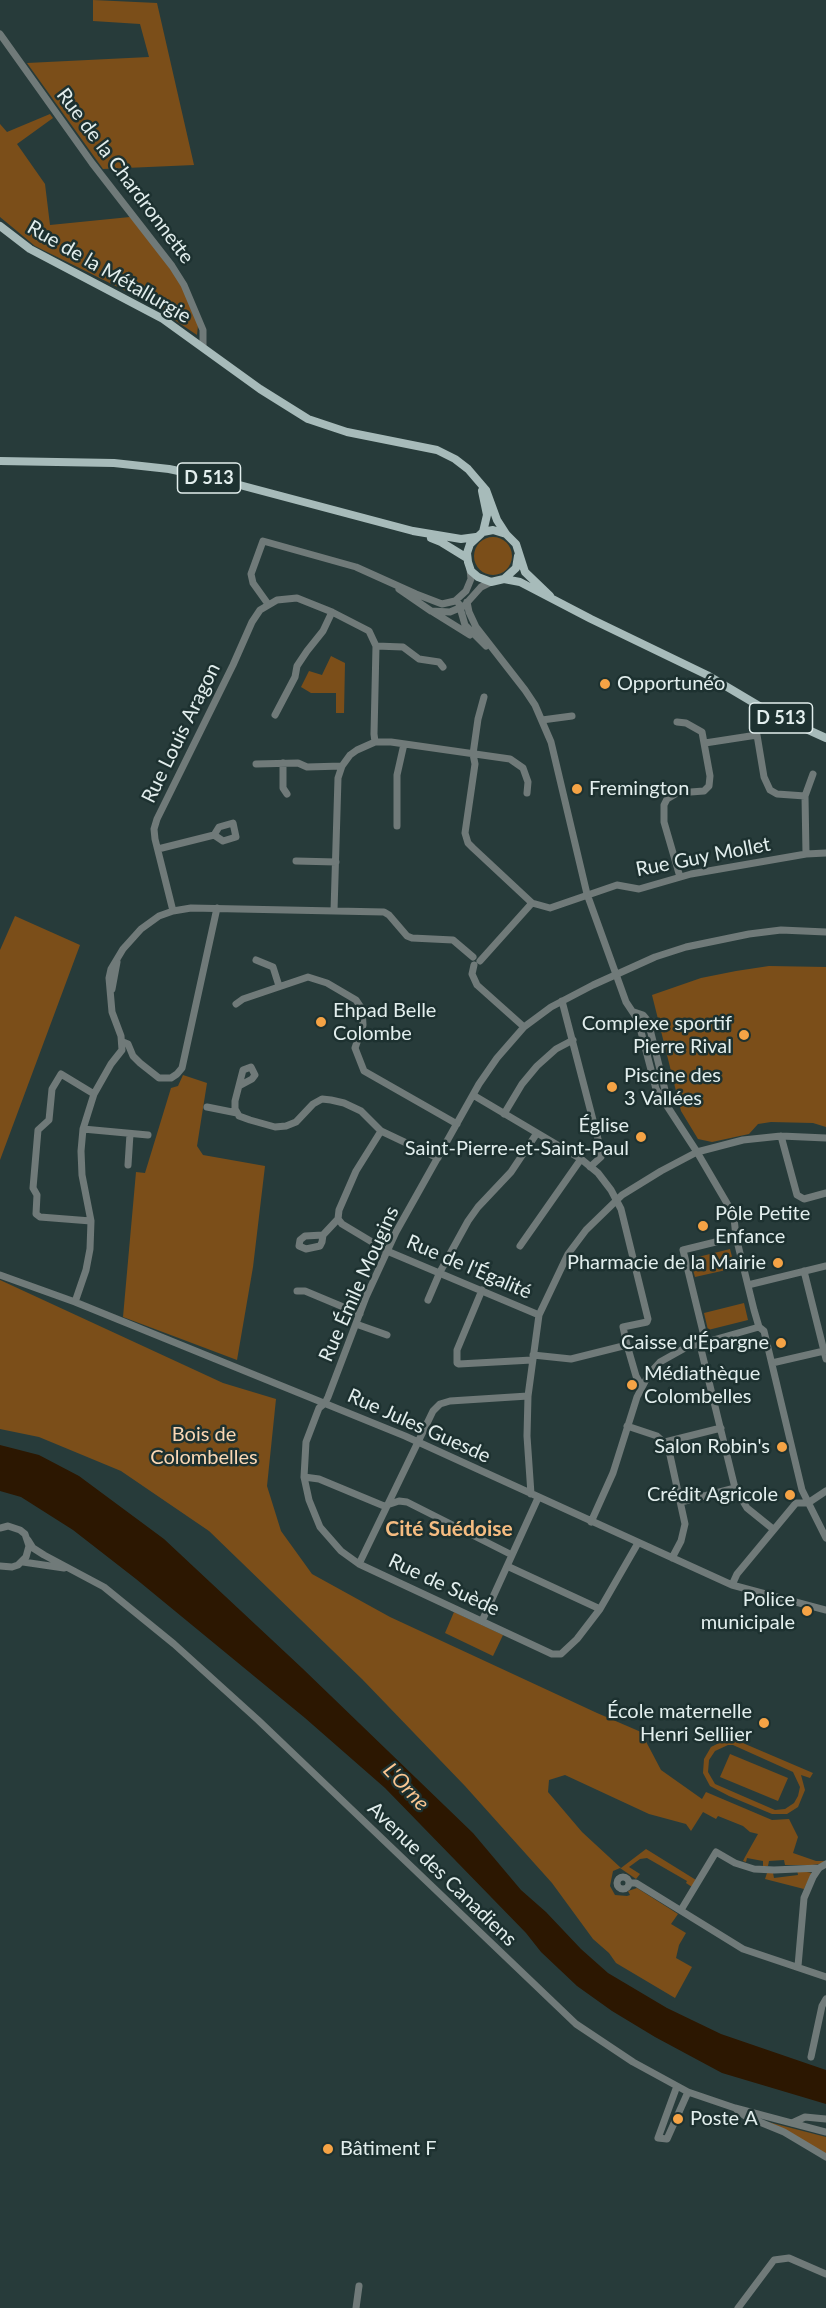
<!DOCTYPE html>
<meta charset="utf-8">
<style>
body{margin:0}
canvas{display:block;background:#273b3a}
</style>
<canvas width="826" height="2308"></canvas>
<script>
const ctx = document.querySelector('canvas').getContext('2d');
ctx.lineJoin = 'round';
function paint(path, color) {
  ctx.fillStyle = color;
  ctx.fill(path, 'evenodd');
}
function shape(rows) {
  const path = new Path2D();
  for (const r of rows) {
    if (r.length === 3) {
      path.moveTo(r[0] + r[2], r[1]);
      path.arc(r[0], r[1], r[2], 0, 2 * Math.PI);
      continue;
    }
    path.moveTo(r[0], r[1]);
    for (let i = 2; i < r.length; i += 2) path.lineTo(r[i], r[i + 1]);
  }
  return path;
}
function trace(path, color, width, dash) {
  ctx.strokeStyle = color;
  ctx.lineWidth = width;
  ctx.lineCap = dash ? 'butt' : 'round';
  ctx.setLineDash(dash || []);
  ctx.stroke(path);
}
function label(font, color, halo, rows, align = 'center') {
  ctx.font = font + ' Lato,sans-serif';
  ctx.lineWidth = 5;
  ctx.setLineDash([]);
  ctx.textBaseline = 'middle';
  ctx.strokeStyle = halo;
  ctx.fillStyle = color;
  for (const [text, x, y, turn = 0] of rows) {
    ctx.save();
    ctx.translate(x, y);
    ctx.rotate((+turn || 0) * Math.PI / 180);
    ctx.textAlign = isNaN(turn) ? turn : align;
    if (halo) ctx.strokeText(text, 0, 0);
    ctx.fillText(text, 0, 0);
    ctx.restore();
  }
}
const green = shape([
 [93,0,157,3,194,165,103,169,27,63,149,57,140,24,93,21],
 [50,114,53,118,17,144,45,184,50,225,130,217,163,257,183,286,198,325,197,335,146,301,35,246,0,217,0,124,7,132],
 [493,556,19],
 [331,656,345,663,344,713,336,713,336,693,311,693,301,687,309,671,322,675],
 [15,916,80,945,0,1160,0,950],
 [769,966,826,967,826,1127,813,1123,771,1122,758,1124,749,1134,712,1142,698,1139,681,1111,652,995,701,978,736,971],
 [183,1075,207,1083,197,1146,203,1155,265,1166,253,1267,237,1360,123,1317,136,1172,145,1173,171,1088,178,1086],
 [730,1249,735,1268,695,1277,690,1259],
 [0,1280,223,1383,276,1399,267,1486,281,1531,312,1574,390,1617,597,1713,641,1732,661,1770,702,1799,706,1792,772,1820,789,1819,798,1837,793,1853,816,1861,826,1861,826,1863,812,1865,785,1865,784,1860,769,1861,768,1866,763,1866,763,1861,747,1858,746,1862,743,1861,745,1857,758,1834,750,1832,743,1826,718,1816,716,1819,703,1812,691,1831,686,1824,649,1814,565,1775,549,1780,548,1792,582,1832,621,1868,646,1849,696,1880,692,1887,686,1883,687,1881,647,1858,640,1859,629,1867,640,1874,636,1879,620,1868,613,1871,610,1886,615,1895,627,1896,630,1895,628,1891,637,1888,678,1914,671,1924,686,1933,679,1945,676,1958,692,1967,675,1998,616,1963,609,1953,593,1939,552,1883,465,1786,362,1679,209,1531,121,1471,39,1437,0,1429],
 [744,1303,748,1320,708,1330,704,1313],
 [454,1612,503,1635,493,1656,445,1633],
 [710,1729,813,1773,810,1778,801,1775,805,1790,798,1807,787,1814,772,1814,729,1796,710,1786,703,1773,704,1759,711,1747,723,1741,708,1734],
 [728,1745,733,1745,793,1772,800,1787,798,1796,794,1803,785,1809,775,1810,715,1784,708,1772,709,1760,715,1751],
 [730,1754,788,1778,778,1801,720,1777],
 [797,1870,812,1873,804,1889,765,1879,767,1873,773,1873,774,1878,798,1875],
 [768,2122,826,2137,826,2154]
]);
const water = shape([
 [0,1445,39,1455,79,1476,164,1539,302,1668,473,1833,521,1890,546,1912,581,1949,608,1973,667,2008,721,2034,826,2070,826,2104,722,2073,655,2037,612,2011,577,1986,541,1952,526,1933,385,1788,305,1718,136,1579,73,1530,21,1497,0,1491]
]);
const minor = shape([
 [0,34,92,163,172,266,184,285,203,330,203,346],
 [399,589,431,611,450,612,464,606,481,587,491,582],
 [467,602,469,612,476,627,525,690,535,705,551,742,587,894,626,1002,638,1020,656,1089,697,1152,728,1205,734,1218,736,1237,754,1310,759,1327,764,1331,802,1490,826,1538],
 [268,604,253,583,251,574,263,541,356,567,416,594,442,604,455,601,466,591,471,579,470,569],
 [459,604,465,625,486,646],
 [433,612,470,635],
 [376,646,403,647,419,659,439,662,443,667],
 [484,697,478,719,473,754,475,764,465,833,468,843,473,848,532,903],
 [275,715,295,677,297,666,307,651,323,631,332,612],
 [542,720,572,716],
 [677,722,686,723,702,732,710,776,709,786,704,791,677,793,667,799,664,805,664,822,680,877],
 [705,743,757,735,764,777,770,790,777,794,805,796,806,854],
 [283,763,283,788,287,794],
 [256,764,298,763,307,767,342,766],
 [805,796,813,774],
 [397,826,397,775,404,744],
 [158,849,214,835,219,827,233,823,236,837,223,841,214,835],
 [296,861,336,862],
 [173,911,155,839,154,829,157,819,233,665,252,622,260,610,277,600,297,598,332,612,369,631,376,646,374,734,375,742],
 [334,911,338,778,342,766,350,755,357,750,375,742,391,742,510,759,523,768,528,782,527,793],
 [256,960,273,967,279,986],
 [480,961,532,903,550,908,617,885,639,889,691,874,806,854,826,853],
 [474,965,472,974,477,985,524,1027],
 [112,989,117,962],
 [562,1001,600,1147,601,1157,590,1167],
 [236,1004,243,999,308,977,327,983,356,1000,362,1009,363,1025,355,1048,364,1071,457,1124],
 [634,1012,643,1015,648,1021,666,1094,665,1102],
 [123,1042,128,1044,133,1056,140,1063,159,1078,171,1078,177,1074,182,1068,217,908],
 [239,1086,252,1079,255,1075,251,1067,243,1070,235,1101,235,1109,239,1116,250,1120,275,1127,286,1126,296,1122,313,1104,322,1099,331,1100,344,1103,361,1111,381,1131,438,1158],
 [473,1095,581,1159,598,1173,611,1190,621,1209,648,1319,647,1322,623,1327,627,1345],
 [207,1107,237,1113],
 [504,1114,522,1084,537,1066,556,1049,573,1040],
 [83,1129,148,1135],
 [781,1136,797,1195,804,1199,826,1193],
 [128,1165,130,1134],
 [338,1219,342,1224,387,1251,539,1315],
 [91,1221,40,1217,36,1214,37,1195,33,1188,38,1130,49,1120,52,1089,61,1074,94,1094],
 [323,1235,305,1236,300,1240,299,1246,306,1249,320,1246,322,1242,323,1235,338,1219,339,1210,356,1171,381,1131],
 [736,1237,683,1250,703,1332,701,1349,735,1488,747,1508,773,1529],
 [520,1246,581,1159],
 [804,1271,826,1359],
 [0,1275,75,1302,405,1436,732,1585,826,1610],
 [748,1285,826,1266],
 [482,1290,457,1350,457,1363,459,1364,532,1360],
 [297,1291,305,1291,360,1314],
 [428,1300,440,1272,468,1221,478,1207,511,1172,537,1133],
 [75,1302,86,1270,90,1249,91,1221,82,1175,81,1151,83,1129,94,1094,111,1064,122,1050,121,1036,112,1012,109,978,111,969,123,949,141,929,159,916,173,911,191,908,384,912,389,915,407,936,412,938,453,940,473,957],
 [356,1324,387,1335],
 [533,1355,571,1359,627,1345,636,1376,641,1385],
 [772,1363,824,1351],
 [627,1426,657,1436,668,1446,685,1524,681,1541,672,1558],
 [665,1442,721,1428],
 [304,1477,319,1479,384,1506,399,1501,407,1502,512,1555],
 [531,1494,527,1436,528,1396,539,1315,568,1254,586,1230,622,1195,661,1171,697,1152,743,1140,781,1136,826,1138],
 [681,1502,735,1488],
 [808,1503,826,1491],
 [591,1522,613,1473,637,1397,649,1374,660,1362,685,1348,759,1327],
 [0,1528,8,1526,20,1530,25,1534,29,1546,26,1557,18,1565,12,1567,0,1566],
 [28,1540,33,1548,44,1555,104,1587,174,1644,258,1720,576,2024,633,2062,688,2092,735,2108,826,2132],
 [638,1543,600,1609,577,1639,561,1654,552,1654,359,1564,341,1551,320,1527,309,1500,304,1477,306,1442,319,1408,325,1403,328,1397,366,1297,396,1232,479,1084,497,1058,524,1027,551,1007,593,985,655,957,686,947,749,934,781,930,826,932],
 [23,1562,64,1568],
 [359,1564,433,1411,440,1404,450,1401,528,1396],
 [507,1566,600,1609],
 [732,1585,737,1574,796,1503,808,1503],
 [482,1621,538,1498],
 [623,1883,6],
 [630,1883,636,1883,743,1949,826,1977],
 [681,1910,716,1852,735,1863,754,1869,774,1870,819,1868],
 [798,1966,804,1898,813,1877,819,1868,826,1864],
 [811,2057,822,2006,826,1999],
 [677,2086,658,2138,667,2139,688,2092],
 [737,2110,745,2116,784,2132,826,2157],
 [792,2123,805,2117,826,2119],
 [356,2308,359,2286],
 [738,2308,774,2260,789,2258,826,2274]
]);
const major = shape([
 [0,226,30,249,163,319,260,389,308,419,347,432,437,450,455,459,468,469,486,490,497,520,506,534,516,544,525,572,550,596],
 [0,461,114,463,169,469,217,479,413,531,461,539,476,537],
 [482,491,487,515,483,532],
 [506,534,493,530,483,532,470,544,467,553,468,562,471,571,478,577,491,582,504,579,520,582,591,619,707,675,771,713,826,738],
 [431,538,441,542,467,558],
 [504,579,516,568,518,556]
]);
const markers = [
 [605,684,6,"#f5a345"],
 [577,789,6,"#f5a345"],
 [321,1022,6,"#f5a345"],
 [744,1035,6,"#f5a345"],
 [612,1087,6,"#f5a345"],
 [641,1137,6,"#f5a345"],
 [703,1226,6,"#f5a345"],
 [778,1263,6,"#f5a345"],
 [781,1343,6,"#f5a345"],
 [632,1385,6,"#f5a345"],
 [782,1447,6,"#f5a345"],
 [790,1495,6,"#f5a345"],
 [807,1611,6,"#f5a345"],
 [764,1723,6,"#f5a345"],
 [678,2119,6,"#f5a345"],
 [328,2149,6,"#f5a345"]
];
const shields = [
 [209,478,63],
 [781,718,63]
];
const shieldNames = [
 ["D 513",209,478],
 ["D 513",781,718]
];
const streetNames = [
 ["Rue de la Chardronnette",125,176,53],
 ["Rue de la Métallurgie",109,272,30],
 ["Rue Louis Aragon",181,733,-64],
 ["Rue Guy Mollet",703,857,-11],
 ["Rue de l'Égalité",469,1267,23],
 ["Rue Émile Mougins",359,1284,-66],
 ["Rue Jules Guesde",419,1426,24],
 ["Rue de Suède",444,1585,25],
 ["Avenue des Canadiens",442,1874,44]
];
const poiNames = [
 ["Opportunéo",617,684],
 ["Fremington",589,789],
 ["Ehpad Belle",333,1011],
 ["Colombe",333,1034],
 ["Complexe sportif",732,1024,"right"],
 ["Pierre Rival",732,1047,"right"],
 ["Piscine des",624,1076],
 ["3 Vallées",624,1099],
 ["Église",629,1126,"right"],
 ["Saint-Pierre-et-Saint-Paul",629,1149,"right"],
 ["Pôle Petite",715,1214],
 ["Enfance",715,1237],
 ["Pharmacie de la Mairie",766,1263,"right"],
 ["Caisse d'Épargne",769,1343,"right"],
 ["Médiathèque",644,1374],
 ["Colombelles",644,1397],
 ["Salon Robin's",770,1447,"right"],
 ["Crédit Agricole",778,1495,"right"],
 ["Police",795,1600,"right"],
 ["municipale",795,1623,"right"],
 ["École maternelle",752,1712,"right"],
 ["Henri Selliier",752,1735,"right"],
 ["Poste A",690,2119],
 ["Bâtiment F",340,2149]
];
const parkNames = [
 ["Bois de",204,1435],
 ["Colombelles",204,1458]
];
const neighbourhoodNames = [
 ["Cité Suédoise",449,1529]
];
const waterNames = [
 ["L'Orne",406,1787,47]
];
paint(green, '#7b4e19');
paint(water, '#2c1701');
trace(minor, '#707a79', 7);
trace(major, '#a7bbba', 8);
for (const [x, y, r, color] of markers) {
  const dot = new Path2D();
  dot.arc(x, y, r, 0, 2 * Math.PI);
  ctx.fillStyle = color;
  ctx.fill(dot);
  trace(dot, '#1d3130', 2);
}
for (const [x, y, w] of shields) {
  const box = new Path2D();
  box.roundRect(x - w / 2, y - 15, w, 30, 4.5);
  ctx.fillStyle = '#1d3130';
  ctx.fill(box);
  trace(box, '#e2eeed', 1.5);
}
label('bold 18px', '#e2eeed', null, shieldNames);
label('20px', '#e2eeed', '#1d3130', streetNames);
label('20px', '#e2eeed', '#1d3130', poiNames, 'left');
label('20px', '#fbd7b4', '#1d3130', parkNames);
label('bold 21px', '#f5bc81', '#1d3130', neighbourhoodNames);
label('italic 21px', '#fbc691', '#1d3130', waterNames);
</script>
